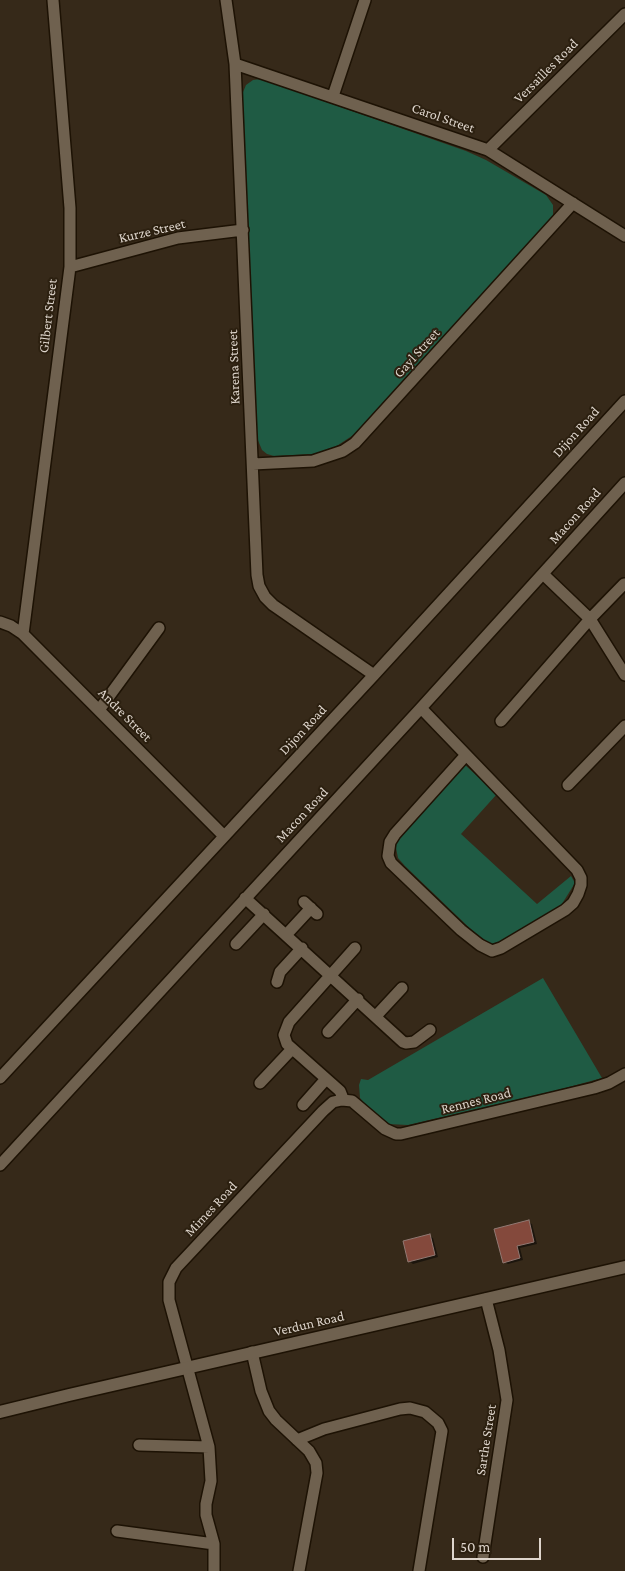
<!DOCTYPE html>
<style>
body{margin:0}
#map{position:relative;width:625px;height:1571px;overflow:hidden;background:#362919;font-family:"Crimson Pro",serif}
canvas{display:block}
.scale{position:absolute;left:452px;top:1538px;width:89px;height:22px;box-sizing:border-box;border:2px solid #ded5cc;border-top:0;padding-left:6px;font-size:15px;line-height:18px;white-space:nowrap;color:#ded5cc;-webkit-text-stroke:4px #2c2010;paint-order:stroke}
</style>
<div id="map">
<canvas width="625" height="1571"></canvas>
<div class="scale">50 m</div>
</div>
<script>
const ctx = document.querySelector('canvas').getContext('2d');
ctx.lineJoin = 'round';
function paint(path, color) {
  ctx.fillStyle = color;
  ctx.fill(path, 'evenodd');
}
function shape(rows) {
  const path = new Path2D();
  for (const r of rows) {
    path.moveTo(r[0], r[1]);
    for (let i = 2; i < r.length; i += 2) path.lineTo(r[i], r[i + 1]);
  }
  return path;
}
function trace(path, color, width, dash) {
  ctx.strokeStyle = color;
  ctx.lineWidth = width;
  ctx.lineCap = dash ? 'butt' : 'round';
  ctx.setLineDash(dash || []);
  ctx.stroke(path);
}
function label(font, color, halo, rows, align = 'center') {
  ctx.font = font + ' "Crimson Pro",serif';
  ctx.lineWidth = 4;
  ctx.setLineDash([]);
  ctx.textBaseline = 'middle';
  ctx.strokeStyle = halo;
  ctx.fillStyle = color;
  for (const [text, x, y, turn = 0] of rows) {
    ctx.save();
    ctx.translate(x, y);
    ctx.rotate((+turn || 0) * Math.PI / 180);
    ctx.textAlign = isNaN(turn) ? turn : align;
    if (halo) ctx.strokeText(text, 0, 0);
    ctx.fillText(text, 0, 0);
    ctx.restore();
  }
}
const green = shape([
 [261,79,466,151,486,160,546,195,553,205,553,217,548,224,355,434,332,449,313,454,274,456,267,454,262,450,257,438,241,97,246,85,253,80],
 [465,765,497,794,461,834,537,904,571,876,575,883,560,907,502,943,490,944,482,940,405,866,398,858,396,848,396,840],
 [543,978,602,1078,558,1090,408,1125,388,1124,370,1110,360,1098,359,1085,361,1079,368,1080]
]);
const shadow = shape([
 [528,1222,532,1224,537,1244,520,1248,523,1260,508,1264,504,1262],
 [429,1236,433,1238,438,1257,413,1264,409,1261]
]);
const building = shape([
 [529,1220,534,1242,517,1246,520,1258,503,1263,494,1229,529,1220],
 [430,1234,435,1255,408,1262,403,1241,430,1234]
]);
const minor = shape([
 [226,0,235,64,257,575,259,586,265,597,273,605,374,675],
 [235,64,488,150,625,236],
 [333,96,365,0],
 [488,150,625,14],
 [70,267,178,238,243,230],
 [253,464,313,461,343,451,355,443,573,203],
 [543,574,590,619,625,675],
 [0,622,11,626,23,634,224,836],
 [23,634,70,267,70,208,53,0],
 [421,708,577,870,581,878,581,885,578,894,573,903,565,910,501,948,492,951,480,945,461,930,391,863,388,856,390,842,395,834,466,755],
 [99,710,159,628],
 [501,721,590,619,624,584],
 [568,785,625,726],
 [245,898,403,1042,406,1043,414,1042,430,1030],
 [304,902,317,914],
 [286,935,311,908],
 [236,944,264,914],
 [277,982,280,972,302,948],
 [376,1016,402,988],
 [328,1032,358,999],
 [0,1078,374,675,625,401],
 [260,1083,292,1049],
 [342,1100,342,1096,340,1091,287,1044,284,1035,289,1022,355,948],
 [303,1105,326,1079],
 [0,1165,421,708,625,483],
 [252,1352,261,1391,269,1411,276,1420,309,1451,316,1463,317,1473,299,1571],
 [297,1440,324,1429,400,1409,410,1408,425,1412,438,1423,442,1431,419,1571],
 [139,1445,209,1447],
 [117,1531,214,1544],
 [483,1557,507,1400,499,1350,486,1299],
 [214,1571,214,1544,206,1515,206,1504,211,1481,209,1447,169,1300,169,1282,176,1268,323,1111,333,1102,342,1100,352,1101,385,1129,396,1134,401,1134,594,1088,609,1083,625,1074]
]);
const tertiary = shape([
 [0,1412,69,1395,625,1267]
]);
const streetNames = [
 ["Versailles Road",546,71,-45],
 ["Carol Street",443,118,19],
 ["Kurze Street",152,231,-13],
 ["Gilbert Street",48,316,-83],
 ["Gayl Street",417,353,-48],
 ["Karena Street",234,367,-92],
 ["Dijon Road",576,432,-48],
 ["Macon Road",575,516,-48],
 ["Andre Street",125,715,45],
 ["Dijon Road",303,730,-47],
 ["Macon Road",302,815,-47],
 ["Rennes Road",476,1101,-14],
 ["Mimes Road",211,1209,-47],
 ["Verdun Road",309,1324,-13],
 ["Sarthe Street",486,1440,-81]
];
paint(green, '#1f5b44');
paint(shadow, '#0007');
paint(building, '#84493c');
trace(building, '#917973', 1);
trace(minor, '#1d1204', 14);
trace(tertiary, '#1d1204', 15);
trace(minor, '#6f614f', 11);
trace(tertiary, '#6f614f', 12);
label('14px', '#ded5cc', '#2c2010', streetNames);
</script>
